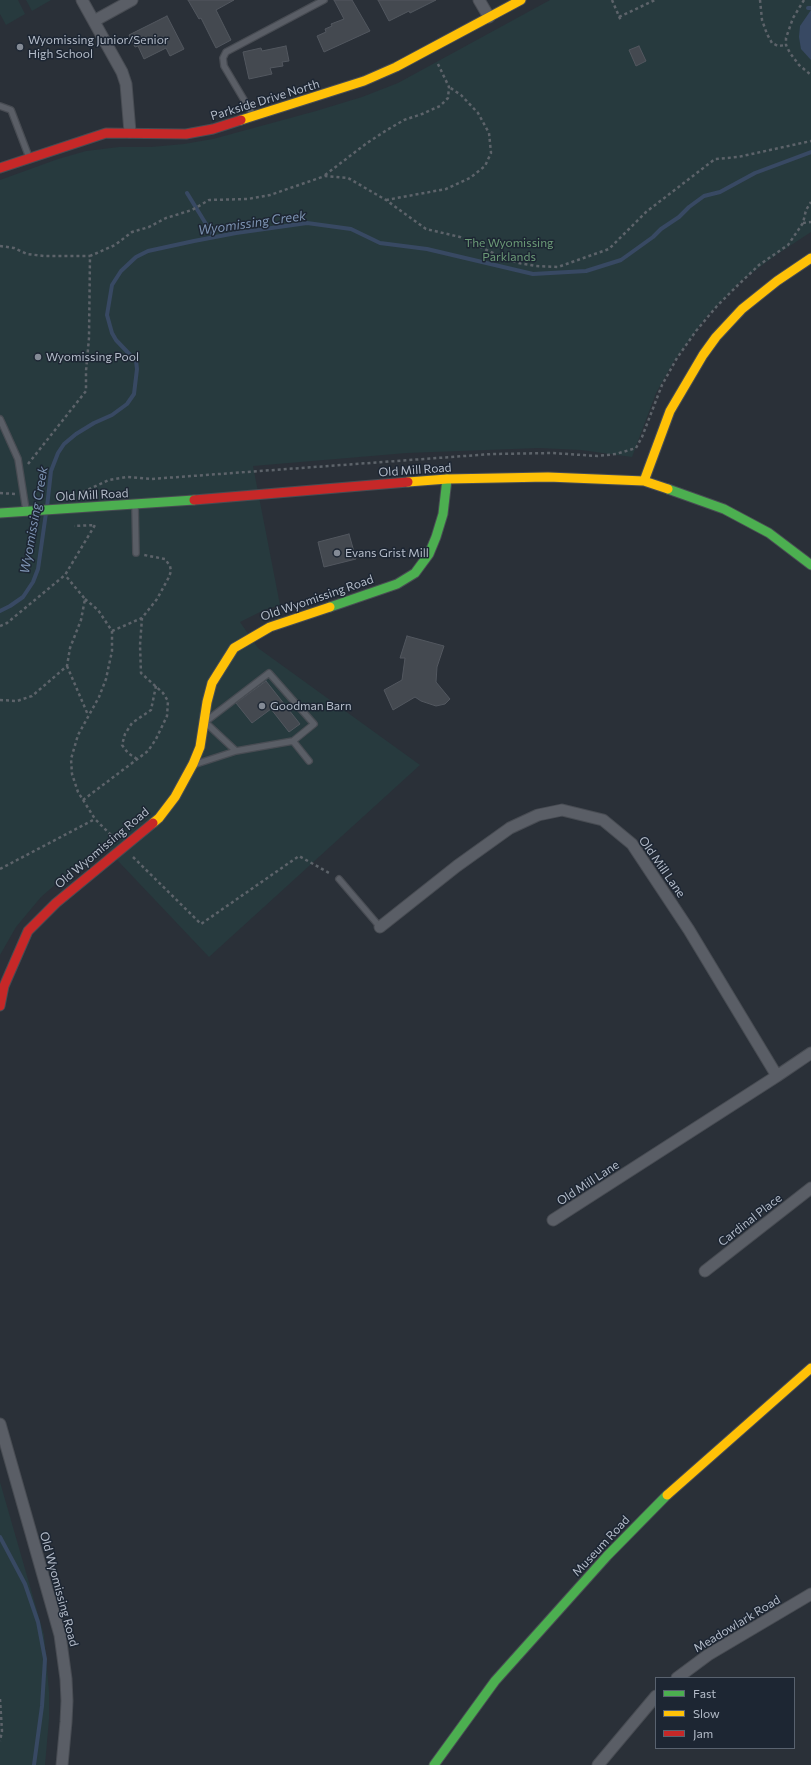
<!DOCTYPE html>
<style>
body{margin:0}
#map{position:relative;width:811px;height:1765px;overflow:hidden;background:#2a3038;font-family:Commissioner,sans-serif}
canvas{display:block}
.legend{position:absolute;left:655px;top:1677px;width:140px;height:72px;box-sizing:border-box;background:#1d2633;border:1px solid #59626f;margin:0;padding:5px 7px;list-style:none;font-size:12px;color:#b4bcc9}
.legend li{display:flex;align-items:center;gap:8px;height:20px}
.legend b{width:20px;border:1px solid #59626f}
</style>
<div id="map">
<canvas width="811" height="1765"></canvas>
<ul class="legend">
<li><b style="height:5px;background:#4caf50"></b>Fast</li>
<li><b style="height:5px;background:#ffc107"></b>Slow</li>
<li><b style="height:5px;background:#c62828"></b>Jam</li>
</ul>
</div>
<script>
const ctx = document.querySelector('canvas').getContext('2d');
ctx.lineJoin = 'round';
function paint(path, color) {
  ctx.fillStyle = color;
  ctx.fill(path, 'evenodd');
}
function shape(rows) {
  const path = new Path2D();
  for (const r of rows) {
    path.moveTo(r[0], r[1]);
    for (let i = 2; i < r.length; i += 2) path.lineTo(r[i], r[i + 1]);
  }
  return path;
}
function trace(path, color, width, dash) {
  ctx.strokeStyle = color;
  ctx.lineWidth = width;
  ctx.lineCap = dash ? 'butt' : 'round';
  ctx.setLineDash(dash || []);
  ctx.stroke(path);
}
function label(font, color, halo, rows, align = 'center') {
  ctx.font = font + ' Commissioner,sans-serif';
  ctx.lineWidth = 3;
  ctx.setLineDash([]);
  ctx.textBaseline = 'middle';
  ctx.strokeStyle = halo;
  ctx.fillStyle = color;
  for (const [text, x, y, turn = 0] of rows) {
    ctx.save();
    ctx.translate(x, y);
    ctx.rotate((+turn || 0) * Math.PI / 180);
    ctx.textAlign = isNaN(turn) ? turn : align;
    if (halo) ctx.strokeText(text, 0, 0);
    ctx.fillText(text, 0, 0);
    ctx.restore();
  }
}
const green = shape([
 [0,0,18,0,25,14,6,25,0,14],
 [26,0,51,0,32,11],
 [550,0,811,0,811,232,776,255,741,281,707,316,674,361,656,393,632,457,581,450,539,448,407,453,253,466,280,605,264,610,240,622,258,648,420,765,209,957,102,844,41,897,16,927,0,955,0,180,58,159,86,151,119,147,151,147,184,144,213,139,316,111,362,97,398,83],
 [0,1482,44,1635,49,1692,49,1719,45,1765,0,1765]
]);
const water = shape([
 [811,10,811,60,801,49,799,37,800,26]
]);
const stream = shape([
 [808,8,811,8],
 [187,193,214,237],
 [47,507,51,471,58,453,64,444,76,434,94,423,112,415,127,404,134,394,137,369,136,361,116,340,112,333,107,315,112,285,121,271,136,257,148,251,194,241,236,233,307,223,351,229,380,243,427,249,533,274,586,271,621,260,653,237,661,229,679,217,689,207,704,196,720,192,755,173,811,152],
 [0,611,10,606,23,597,33,582,38,569,46,513],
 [0,1537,25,1584,38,1622,45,1659,42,1706,34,1765]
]);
const building = shape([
 [188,0,234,0,216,10,231,40,216,48,201,18,199,19,188,0],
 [334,0,352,0,370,31,324,52,317,36,326,32,325,29,332,26,331,24,344,19,334,0],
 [378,0,436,0,410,13,409,11,389,21,378,0],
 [167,16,184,49,170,56,166,48,144,59,138,46,135,47,129,35,167,16],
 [286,46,289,61,282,62,283,66,270,68,272,74,249,79,243,52,261,48,262,51,286,46],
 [639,46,646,61,636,66,629,50,639,46],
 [349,534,356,559,324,567,318,542,349,534],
 [407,636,444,646,437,667,436,682,450,699,445,704,436,706,421,701,415,697,393,710,384,690,402,680,405,658,400,658,407,636],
 [266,681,300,724,289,732,271,709,252,723,236,703,266,681]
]);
const path = shape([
 [612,0,621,21],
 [760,0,762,20,767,34,772,43,778,46,786,45],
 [804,0,793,18,786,38,786,45,790,53,799,65,811,75],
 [619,17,655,0],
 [325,175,367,143,387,130,404,120,422,114,440,106,448,98,449,87,437,62],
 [386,200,446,189,470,178,485,166,491,153,489,133,478,113,461,95,449,87],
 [803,223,811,222],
 [0,246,14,248,27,254,44,256,90,256],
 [28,464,86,391,86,371,89,338,90,256,115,245,132,232,149,227,166,218,192,210,209,200,248,199,270,195,325,176,348,178,386,200,426,229,460,237,497,255,518,263,536,266,558,267,609,249,646,212,715,159,738,157,811,141],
 [83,492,109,480,127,477,151,479,492,454,552,453,597,456,616,454,636,448,642,437,662,385,677,358,696,331,717,306,738,285,759,265,788,245,803,223,806,210,811,202],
 [0,493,15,494],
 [85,599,98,610,112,631,112,651,106,679,99,697,78,735,71,759,72,774,78,792,95,819,114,838],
 [0,626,7,623,65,575,95,525,74,526],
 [112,631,142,618],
 [67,666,88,715],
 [0,700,17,701,32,696,67,666,70,648,81,620,85,599,65,575],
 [137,759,128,753,122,745,125,734,132,723,151,710,156,686],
 [83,800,148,751,156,739,167,716,168,701,163,693,141,673,140,645,142,618,157,599,169,577,171,571,170,566,165,559,144,555],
 [133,857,201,924,299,856,331,874],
 [0,869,95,819],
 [0,1699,2,1731,0,1741]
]);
const lane = shape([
 [0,106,11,110,29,157],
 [253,115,224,66,223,58,226,52,324,0],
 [0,419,18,459,26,510],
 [135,505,136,553],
 [293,741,314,724,269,673,205,722,236,751,293,741,309,761],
 [196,764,236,751],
 [339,879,380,927]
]);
const street = shape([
 [82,0,122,72,126,84,130,132],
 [479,0,489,17],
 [94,21,132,0],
 [380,927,457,866,510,828,538,815,562,810,603,820,632,844,689,930,777,1076,811,1053],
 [553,1220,777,1076],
 [705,1271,811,1188],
 [0,1424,60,1635,66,1679,67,1701,66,1722,62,1765],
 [677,1678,708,1655,811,1594],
 [598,1765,656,1696]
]);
const fast = shape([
 [668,489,724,509,769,533,811,565],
 [0,513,194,500],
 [330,607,397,584,415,573,429,554,436,537,443,514,447,479],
 [434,1765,495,1681,607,1556,667,1495]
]);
const slow = shape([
 [241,120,364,81,396,67,521,0],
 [644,481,670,411,703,355,716,337,742,309,777,281,811,258],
 [408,482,447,479,548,477,644,481,668,489],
 [153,823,159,818,175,797,193,764,200,747,207,702,212,683,234,648,270,627,330,607],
 [667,1495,811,1368]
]);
const jam = shape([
 [0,168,106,133,186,134,213,129,241,120],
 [194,500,408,482],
 [0,1006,4,986,28,931,56,903,153,823]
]);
const markers = [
 [20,47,4,"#848b96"],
 [38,357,4,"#848b96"],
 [337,553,4,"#848b96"],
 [262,706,4,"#848b96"]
];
const poiNames = [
 ["Wyomissing Junior/Senior",28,40],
 ["High School",28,54],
 ["Wyomissing Pool",46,357],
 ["Evans Grist Mill",345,553],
 ["Goodman Barn",270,706]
];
const streetNames = [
 ["Parkside Drive North",265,100,-17],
 ["Old Mill Road",415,470,-4],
 ["Old Mill Road",92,495,-3],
 ["Old Wyomissing Road",317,598,-19],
 ["Old Wyomissing Road",102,848,-40],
 ["Old Mill Lane",662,867,55],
 ["Old Mill Lane",588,1183,-33],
 ["Cardinal Place",750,1220,-38],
 ["Museum Road",601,1546,-47],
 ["Old Wyomissing Road",59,1589,75],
 ["Meadowlark Road",737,1624,-31]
];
const parkNames = [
 ["The Wyomissing",509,243],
 ["Parklands",509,257]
];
const waterNames = [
 ["Wyomissing Creek",252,223,-8],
 ["Wyomissing Creek",34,520,-80]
];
paint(green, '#273a3e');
paint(water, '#384963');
trace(stream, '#384963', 4);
paint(building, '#444950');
trace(building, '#52575f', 1);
trace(lane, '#484c53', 8);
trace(street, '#484c53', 13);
trace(fast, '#484c53', 11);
trace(slow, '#484c53', 11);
trace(jam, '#484c53', 11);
trace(path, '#5d636a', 2.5, [3, 3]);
trace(lane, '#5a5e66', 5.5);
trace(street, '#5a5e66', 11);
trace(fast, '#4caf50', 9);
trace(slow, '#ffc107', 9);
trace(jam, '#c62828', 9);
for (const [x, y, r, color] of markers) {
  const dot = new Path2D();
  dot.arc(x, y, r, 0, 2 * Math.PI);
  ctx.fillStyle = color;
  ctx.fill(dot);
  trace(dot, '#1d2633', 1.5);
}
label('12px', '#b4bcc9', '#1d2633', poiNames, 'left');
label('12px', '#b4bcc9', '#1d2633', streetNames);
label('12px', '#6b9a76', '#1d2633', parkNames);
label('italic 13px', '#7c92b1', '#1d2633', waterNames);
</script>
